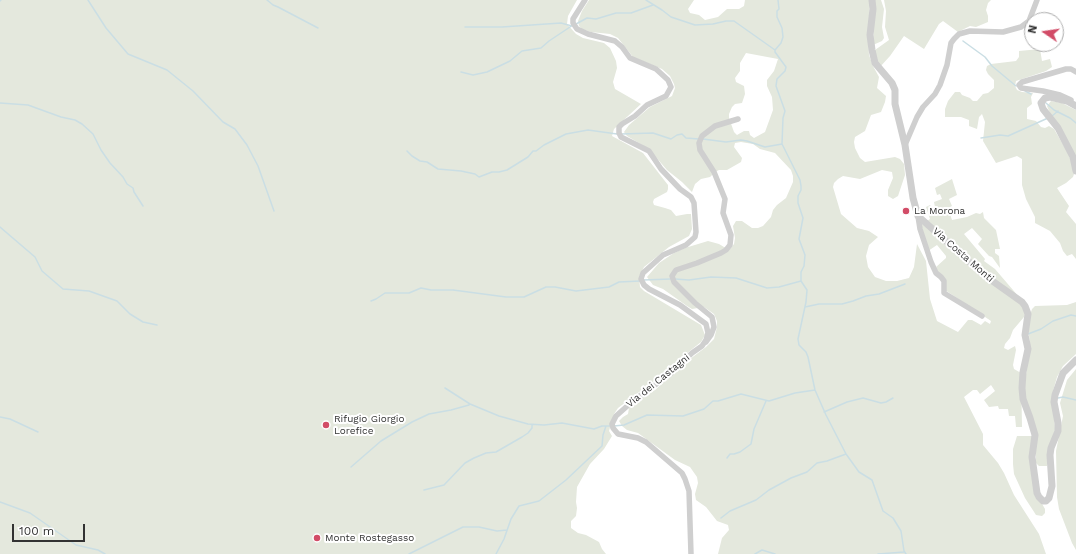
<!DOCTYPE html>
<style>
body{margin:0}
#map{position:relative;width:1076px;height:554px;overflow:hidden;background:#fff;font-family:"Work Sans",sans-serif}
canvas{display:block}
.north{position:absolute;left:1024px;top:12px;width:40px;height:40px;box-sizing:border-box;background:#fff;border:1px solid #adadad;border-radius:50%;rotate:283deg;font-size:11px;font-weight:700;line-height:16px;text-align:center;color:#323232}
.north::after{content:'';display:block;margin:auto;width:14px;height:18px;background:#d24c67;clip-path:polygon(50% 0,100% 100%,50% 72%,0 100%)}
.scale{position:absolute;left:12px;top:524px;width:73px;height:18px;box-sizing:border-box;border:2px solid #323232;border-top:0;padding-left:5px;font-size:12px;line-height:14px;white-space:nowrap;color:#323232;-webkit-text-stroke:3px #fff;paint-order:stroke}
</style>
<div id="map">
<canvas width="1076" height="554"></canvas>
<div class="north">N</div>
<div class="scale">100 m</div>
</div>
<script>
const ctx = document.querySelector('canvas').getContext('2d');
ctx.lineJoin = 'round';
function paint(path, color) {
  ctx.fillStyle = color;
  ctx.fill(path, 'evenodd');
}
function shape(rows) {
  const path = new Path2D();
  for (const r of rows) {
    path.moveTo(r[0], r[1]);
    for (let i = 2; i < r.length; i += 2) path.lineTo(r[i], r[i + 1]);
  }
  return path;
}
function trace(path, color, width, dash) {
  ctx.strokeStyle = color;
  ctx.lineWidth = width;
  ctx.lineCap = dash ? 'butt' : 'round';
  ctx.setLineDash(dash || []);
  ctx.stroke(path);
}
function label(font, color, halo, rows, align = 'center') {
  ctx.font = font + ' "Work Sans",sans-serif';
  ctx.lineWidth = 4;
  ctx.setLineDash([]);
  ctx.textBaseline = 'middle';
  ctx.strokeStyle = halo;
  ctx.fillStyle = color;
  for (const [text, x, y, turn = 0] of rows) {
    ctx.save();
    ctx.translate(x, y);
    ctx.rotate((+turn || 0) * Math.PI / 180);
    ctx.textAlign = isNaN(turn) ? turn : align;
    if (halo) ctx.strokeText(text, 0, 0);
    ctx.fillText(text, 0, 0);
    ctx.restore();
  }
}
const green = shape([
 [0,0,577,0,568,16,567,24,576,34,583,38,604,43,610,48,616,61,617,68,613,82,615,89,641,104,614,129,612,136,643,153,668,185,668,189,667,192,654,199,653,202,654,205,665,208,671,210,676,216,687,214,691,214,692,229,689,236,669,247,644,267,639,277,640,287,644,291,701,325,705,335,701,342,681,358,668,372,651,383,618,408,614,414,609,431,612,436,604,449,590,464,577,487,576,502,577,508,576,516,571,521,571,528,578,533,586,535,599,542,602,549,606,554,0,554],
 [589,0,694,0,688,9,690,13,699,15,705,20,718,17,727,9,739,9,744,6,745,0,870,0,868,39,869,55,873,66,879,77,877,88,886,96,885,102,881,112,871,115,865,131,855,137,854,142,855,148,860,158,865,162,895,157,900,159,904,164,905,175,898,196,893,199,888,196,888,190,893,178,892,172,882,170,860,179,843,176,838,179,834,183,833,187,841,214,857,228,869,231,878,237,869,245,866,256,868,267,875,277,886,281,897,281,909,278,914,267,917,244,926,261,930,299,937,321,958,332,968,320,972,320,981,325,985,321,990,324,991,321,945,290,936,267,946,258,946,256,937,245,928,251,920,222,1022,305,1025,314,1024,317,1013,330,1010,338,1005,344,1004,348,1008,350,1015,346,1016,350,1013,365,1014,369,1021,373,1022,427,1016,427,1015,416,1009,416,1008,409,999,409,998,406,989,407,984,400,995,391,991,385,980,394,977,390,973,390,964,397,983,434,983,445,998,463,1004,473,1014,495,1039,534,1046,554,718,554,722,538,729,530,728,525,717,521,706,507,696,500,695,494,698,483,697,477,690,467,675,460,638,433,627,430,622,426,619,421,623,417,628,414,629,408,636,401,655,390,686,362,706,347,714,339,717,327,717,321,714,314,704,307,692,309,687,306,663,289,653,285,647,277,659,263,674,253,685,248,708,241,719,244,724,247,730,249,734,244,735,238,733,226,736,221,742,221,752,228,758,228,763,226,771,217,773,210,777,205,786,198,793,182,793,176,791,170,775,153,760,149,753,144,741,142,735,143,734,147,742,158,741,162,727,170,719,170,715,172,710,177,701,179,695,184,692,192,682,182,667,170,649,149,627,136,624,132,629,125,650,107,672,96,675,88,674,84,670,76,662,69,633,57,618,38,610,34,591,32,582,29,579,26,578,21,582,11],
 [746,53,778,59,774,71,767,80,767,86,772,97,773,110,765,132,754,138,750,135,749,131,744,131,737,135,734,132,729,118,729,114,732,107,735,104,742,103,745,94,744,86,736,82,735,78,740,71,740,63],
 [875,0,881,0,884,9,882,27,884,38,882,41,873,45],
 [884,0,991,0,988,3,986,10,988,16,988,22,976,27,970,26,958,32,943,21,939,24,924,49,904,36,890,56,880,67,876,62,875,50,889,40,885,27,886,11],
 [1040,49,1042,61,1050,59,1052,67,1046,71,1016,81,1015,86,1017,90,1022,92,1033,93,1031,97,1032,104,1027,108,1027,119,1036,121,1041,127,1045,128,1049,126,1054,129,1068,153,1072,164,1074,174,1073,177,1066,183,1057,188,1069,206,1066,212,1076,224,1076,259,1072,254,1067,256,1063,251,1060,243,1050,231,1035,223,1035,217,1026,199,1022,185,1022,159,1017,156,996,163,983,141,985,122,982,114,979,117,977,129,969,126,969,120,961,117,945,117,945,109,948,101,955,92,960,92,962,95,970,98,973,101,977,101,983,94,988,93,994,88,994,80,988,74,986,70,987,66,991,64,1016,61,1019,57,1019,51],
 [1051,101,1062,103,1076,110,1076,157,1049,111,1047,106],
 [952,179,957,195,949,199,952,206,948,208,952,220,967,217,976,213,980,214,983,212,984,218,996,230,1000,249,995,249,995,253,999,256,1000,268,992,257,989,256,978,244,982,239,972,228,964,234,985,259,984,261,995,269,1019,297,988,275,927,221,930,219,926,207,930,205,932,208,935,207,934,202,942,199,940,194,937,195,935,188],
 [1076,302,1076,354,1063,366,1057,377,1053,391,1055,430,1047,454,1047,466,1039,466,1036,463,1036,449,1024,390,1030,344,1028,327,1029,318,1032,309,1035,306,1067,305],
 [1076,369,1076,550,1072,543,1059,509,1057,497,1056,451,1063,416,1060,403,1067,380],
 [1017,436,1032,436,1041,502,1045,509,1045,513,1042,516,1036,515,1025,498,1014,474,1013,464,1013,449]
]);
const stream = shape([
 [88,0,106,28,128,54,167,70,193,91,223,122,235,129,247,145,258,166,274,211],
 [267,0,273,5,278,7,318,28],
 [646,0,662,10,671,17,695,25,713,24,726,21,734,21,775,50,775,52,786,67,785,71,777,79,776,86,785,111,783,118,782,144,800,180,801,186,801,190,798,196,798,203,803,218,799,239,805,255,804,266,801,272,801,281,807,290,806,302,798,339,799,345,806,352,808,357,815,390,826,415,846,454,859,472,872,480,883,511,893,518,901,531,904,551,906,554],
 [0,1,1,0],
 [576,24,587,18,596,19,616,13,631,13,653,5],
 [465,27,502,27,561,23,572,26],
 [963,41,985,57,992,66,1016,86],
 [775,50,781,43,783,37,782,28,777,17,777,11,779,9,778,0],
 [461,72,473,75,487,72,510,61,522,51,541,48,549,41,573,25],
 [1025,91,1031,94],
 [0,103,28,105,61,117,75,120,82,124,93,134,101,150,110,163,123,177,127,184,133,188,134,192,143,206],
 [1046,103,1054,110,1070,118,1076,123],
 [1052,116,1058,111],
 [621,134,653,133,671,139,677,135,682,134,686,138,699,139],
 [981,138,1000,135,1008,136,1048,118],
 [703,139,726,142,741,140,747,141,765,147,782,144],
 [407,151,412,156,420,161,427,162,438,169,461,171,475,174,479,177,492,172,499,172,507,170,528,157,533,151,536,151,544,145,566,134,588,130,617,134],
 [0,227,35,257,42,271,63,289,89,291,117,301,130,314,143,322,157,325],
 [675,279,689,280,711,277,736,278,767,288,779,287,801,281],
 [643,280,671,279],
 [371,301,376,299,385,293,409,293,421,288,431,290,453,290,506,297,524,297,546,287,555,287,576,291,609,287,619,282,640,281],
 [805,307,819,304,842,304,853,301,866,296,879,294,905,284],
 [1028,334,1041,329,1053,321,1071,315,1076,316],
 [445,388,470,404,499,416,528,424,544,425,562,423,594,429,602,426,610,426],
 [1058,398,1063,397,1076,400],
 [824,412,847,402,863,398,881,403,886,402,893,398],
 [0,417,10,419,38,432],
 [614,426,624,425,647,415,683,416,704,409,713,401,718,401,741,394,769,401,795,393,815,390],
 [727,458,730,454,734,454,740,452,751,444,754,429,766,401],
 [351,467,381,441,412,422,429,414,451,410,469,405],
 [424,490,444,485,465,463,474,458,486,453,496,452,522,437,528,433,532,428,532,425],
 [0,502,30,513,76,545,98,550,105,554],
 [721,518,730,511,756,500,769,490,791,478,807,472,817,463,827,461,846,454],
 [409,554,463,527,479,527,497,531,507,530],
 [496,554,504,539,511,519,519,506,539,501,566,480,602,446,603,435,606,426],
 [755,554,762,550,775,554],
 [878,554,904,552]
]);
const minor = shape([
 [585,0,573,19,573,23,577,29,588,34,615,41,622,47,630,58,656,69,668,80,671,87,666,96,647,105,635,116,622,124,619,127,619,133,621,137,649,151,661,169,680,189,691,197,694,203,696,232,695,237,686,245,663,255,643,273,641,279,644,285,649,289,680,305,706,324,708,333,706,340,702,346,692,353,669,375,634,400,616,416,612,424,613,428,618,434,638,438,646,442,682,473,685,479,689,491,691,554],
 [1071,100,1060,95,1043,91,1021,88,1019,85,1022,82,1066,69,1071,69,1076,72],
 [905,145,917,117,923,107,935,94,940,85,947,65,951,43,954,39,959,34,970,31,1003,32,1021,27,1029,21,1037,0],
 [918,216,920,229,931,262,936,273,941,277,944,281,944,293,982,316],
 [706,342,711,335,714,327,712,317,695,303,674,282,672,276,676,270,697,263,721,253,726,250,730,245,731,235,723,213,725,199,714,172,700,150,699,143,702,136,715,126,738,119]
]);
const tertiary = shape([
 [872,0,873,9,870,35,872,50,875,63,892,83,895,90,895,104,905,145,913,198,918,216,984,275,1022,302,1025,306,1028,314,1025,335,1028,349,1023,372,1022,388,1023,399,1030,418,1035,435,1032,457,1037,493,1039,497,1043,501,1046,501,1049,498,1052,486,1050,455,1051,448,1058,431,1058,423,1054,402,1055,395,1063,373,1076,360],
 [1076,106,1067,101,1050,97,1045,98,1041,103,1043,109,1058,128,1073,157,1076,171]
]);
const markers = [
 [906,211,4,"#d24c67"],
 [326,425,4,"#d24c67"],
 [317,538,4,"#d24c67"]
];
const poiNames = [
 ["La Morona",914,211],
 ["Rifugio Giorgio",334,419],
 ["Lorefice",334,431],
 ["Monte Rostegasso",325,538]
];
const streetNames = [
 ["Via Costa Monti",963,255,41],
 ["Via dei Castagni",658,381,-39]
];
paint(green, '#e4e8dd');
trace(stream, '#cadee4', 1.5);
trace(minor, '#cfcfcf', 5.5);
trace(tertiary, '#cfcfcf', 7);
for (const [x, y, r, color] of markers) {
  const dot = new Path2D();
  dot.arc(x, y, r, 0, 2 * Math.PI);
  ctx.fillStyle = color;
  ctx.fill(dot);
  trace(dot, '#fff', 1.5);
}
label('10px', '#323232', '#fff', poiNames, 'left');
label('10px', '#323232', '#fff', streetNames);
</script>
